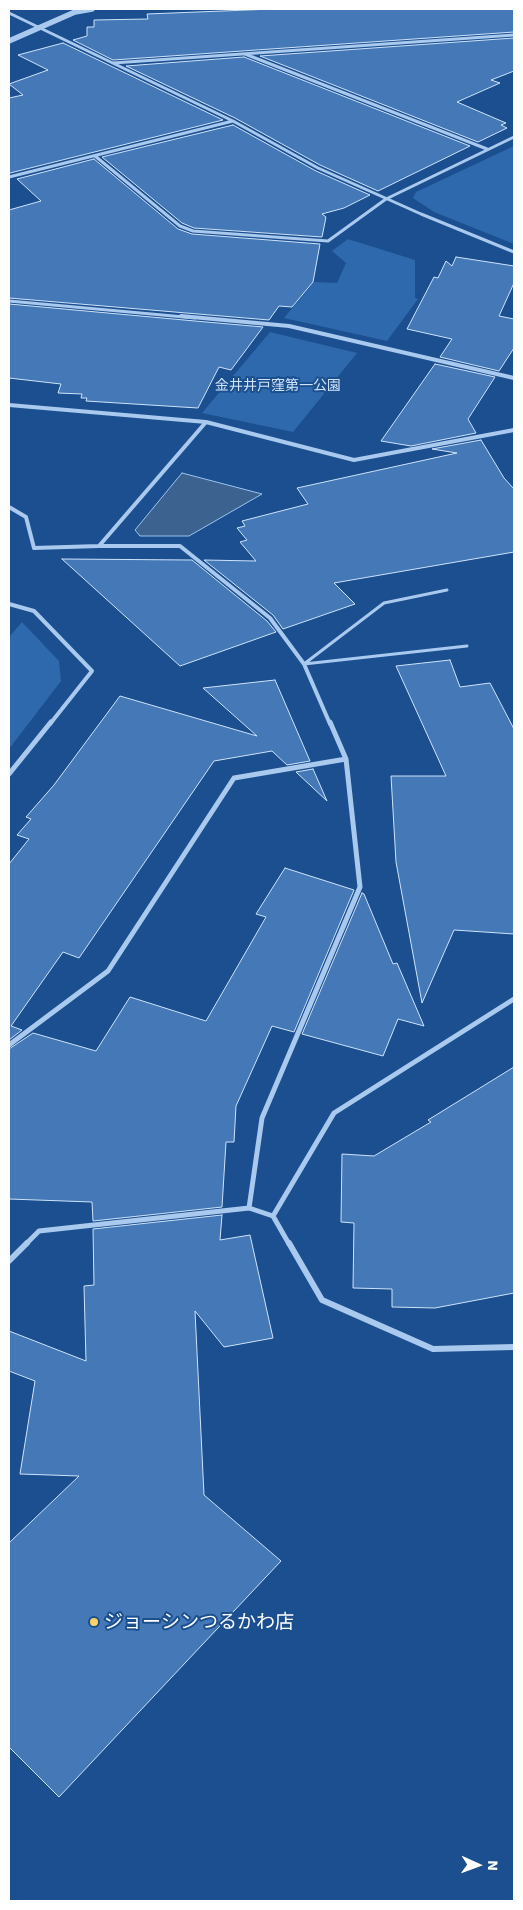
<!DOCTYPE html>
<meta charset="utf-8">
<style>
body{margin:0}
#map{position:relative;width:523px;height:1910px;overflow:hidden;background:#1b4f8f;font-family:"Work Sans",sans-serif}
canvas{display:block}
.frame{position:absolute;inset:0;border:10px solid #fff;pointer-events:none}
.north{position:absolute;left:453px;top:1840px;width:50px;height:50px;-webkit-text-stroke:4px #1b4f8f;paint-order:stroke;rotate:92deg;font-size:14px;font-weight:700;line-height:20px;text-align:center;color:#fff}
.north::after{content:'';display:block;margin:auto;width:18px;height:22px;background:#fff;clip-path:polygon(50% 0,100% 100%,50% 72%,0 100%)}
</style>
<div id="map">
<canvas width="523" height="1910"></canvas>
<div class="frame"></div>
<div class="north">N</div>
</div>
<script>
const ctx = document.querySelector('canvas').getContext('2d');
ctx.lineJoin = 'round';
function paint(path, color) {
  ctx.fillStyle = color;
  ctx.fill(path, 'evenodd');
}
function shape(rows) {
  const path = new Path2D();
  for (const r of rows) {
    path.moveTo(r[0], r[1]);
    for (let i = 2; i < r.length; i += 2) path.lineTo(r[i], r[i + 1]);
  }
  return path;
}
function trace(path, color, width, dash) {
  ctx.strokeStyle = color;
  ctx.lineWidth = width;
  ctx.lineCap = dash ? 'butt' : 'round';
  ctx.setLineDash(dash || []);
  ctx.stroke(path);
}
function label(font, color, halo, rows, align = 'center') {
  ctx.font = font + ' "Work Sans","Noto Sans JP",sans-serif';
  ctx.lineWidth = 4;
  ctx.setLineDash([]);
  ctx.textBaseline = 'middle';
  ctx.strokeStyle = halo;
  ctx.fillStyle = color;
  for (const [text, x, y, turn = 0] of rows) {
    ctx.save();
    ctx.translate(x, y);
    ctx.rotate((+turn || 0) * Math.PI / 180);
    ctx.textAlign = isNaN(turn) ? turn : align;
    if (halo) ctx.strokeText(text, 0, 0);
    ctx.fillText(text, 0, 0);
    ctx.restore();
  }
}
const green = shape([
 [514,146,514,244,434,212,413,198,416,192],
 [348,239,415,260,415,298,418,299,387,341,284,318,314,282,337,283,346,263,332,251],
 [270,332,357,353,293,432,202,413],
 [22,622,59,661,61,681,9,749,9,637]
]);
const water = shape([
 [182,473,262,494,189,536,140,536,135,530,182,473]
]);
const building = shape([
 [273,9,514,9,514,32,113,60,73,40,87,36,87,27,94,27,94,20,148,19,147,14,273,9],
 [514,38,514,71,491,80,500,83,457,102,506,123,501,125,507,128,478,142,260,56,514,38],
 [63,43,223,120,10,173,9,172,9,98,23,95,9,84,48,70,18,55,63,43],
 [244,57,470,146,378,191,320,165,235,118,126,66,244,57],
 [233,125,316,171,370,195,344,208,322,214,326,217,322,237,194,228,182,223,102,157,233,125],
 [94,159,178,229,192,234,320,244,313,282,292,307,279,306,269,320,9,298,9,210,41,201,17,179,94,159],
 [456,257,514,266,514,283,499,316,514,319,514,348,499,371,440,357,452,339,407,329,434,277,438,278,446,261,452,266,456,257],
 [9,304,195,321,263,327,231,370,219,367,198,408,86,401,87,398,81,398,82,394,58,393,61,384,9,378,9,304],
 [435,364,495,377,468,419,476,433,411,446,381,441,435,364],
 [481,440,504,478,514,489,514,552,334,583,355,604,283,629,273,615,204,560,256,561,240,542,247,540,237,528,245,526,242,521,308,504,297,488,457,453,432,449,481,440],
 [62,559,192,560,267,621,276,632,180,666,62,559],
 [450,660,460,687,490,683,514,729,514,934,454,930,422,1003,396,862,391,776,446,776,396,666,450,660],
 [275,680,310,761,287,765,272,751,214,761,79,958,63,952,11,1026,22,1030,9,1040,9,864,29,839,17,835,31,819,26,817,54,785,120,696,257,736,203,688,275,680],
 [313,769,327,801,296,772,313,769],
 [285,868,354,890,294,1032,272,1026,236,1106,234,1142,226,1142,222,1207,93,1221,92,1202,9,1199,9,1049,33,1033,96,1051,130,997,206,1021,266,917,256,914,285,868],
 [362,893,364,894,393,964,397,963,424,1026,398,1019,383,1056,302,1034,362,893],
 [514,1067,514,1293,435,1308,392,1307,392,1289,353,1288,354,1223,341,1222,342,1154,374,1156,431,1122,428,1120,514,1067],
 [222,1215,220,1240,250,1235,273,1338,224,1347,195,1311,204,1495,281,1561,59,1797,9,1747,9,1543,79,1476,20,1474,35,1381,9,1371,9,1331,86,1361,84,1286,94,1285,93,1229,222,1215]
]);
const service = shape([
 [447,590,384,603,304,664,467,646]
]);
const minorFar3 = shape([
 [9,13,233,121,318,168,421,214,514,252],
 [245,54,487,149],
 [113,63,514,35],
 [95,156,180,226,193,231,328,241,386,199,514,137],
 [9,177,233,121],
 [9,301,195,318]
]);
const minorFar2 = shape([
 [181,316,289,326,514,378],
 [9,405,206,422,354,460,514,430],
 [206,422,99,546,180,546,270,618,304,664,330,724],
 [9,507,26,517,34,548,99,546],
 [9,604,34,611,92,671,50,724]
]);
const minorFar1 = shape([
 [9,774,51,722],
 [9,1045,108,971,234,778,346,759],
 [249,1208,262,1118,360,887,346,759,330,722],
 [273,1216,334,1113,514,999],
 [26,1244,39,1231,249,1208,273,1216,289,1244]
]);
const minor = shape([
 [289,1243,322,1300,433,1349,514,1347],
 [9,1261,27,1243]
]);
const tertiary = shape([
 [9,41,75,12,92,9]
]);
const markers = [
 [94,1622,5,"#ffd166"]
];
const farParknames = [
 ["金井井戸窪第一公園",278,386]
];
const nearPoinames = [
 ["ジョーシンつるかわ店",104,1622]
];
paint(green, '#2e69ad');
paint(water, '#3c6290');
trace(water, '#9cc4f0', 1);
paint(building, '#4478b7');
trace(building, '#cfe3fa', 1);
trace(service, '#a9c9ee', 3);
trace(minorFar3, '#a9c9ee', 3);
trace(minorFar2, '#a9c9ee', 4);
trace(minorFar1, '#a9c9ee', 5);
trace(minor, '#a9c9ee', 6);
trace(tertiary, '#a9c9ee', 5.5);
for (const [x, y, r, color] of markers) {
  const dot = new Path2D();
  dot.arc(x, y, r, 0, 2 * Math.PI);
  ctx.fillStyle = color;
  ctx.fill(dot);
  trace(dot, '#1b4f8f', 2);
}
label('14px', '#cfe3fa', '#1b4f8f', farParknames);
label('19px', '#fff', '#1b4f8f', nearPoinames, 'left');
</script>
